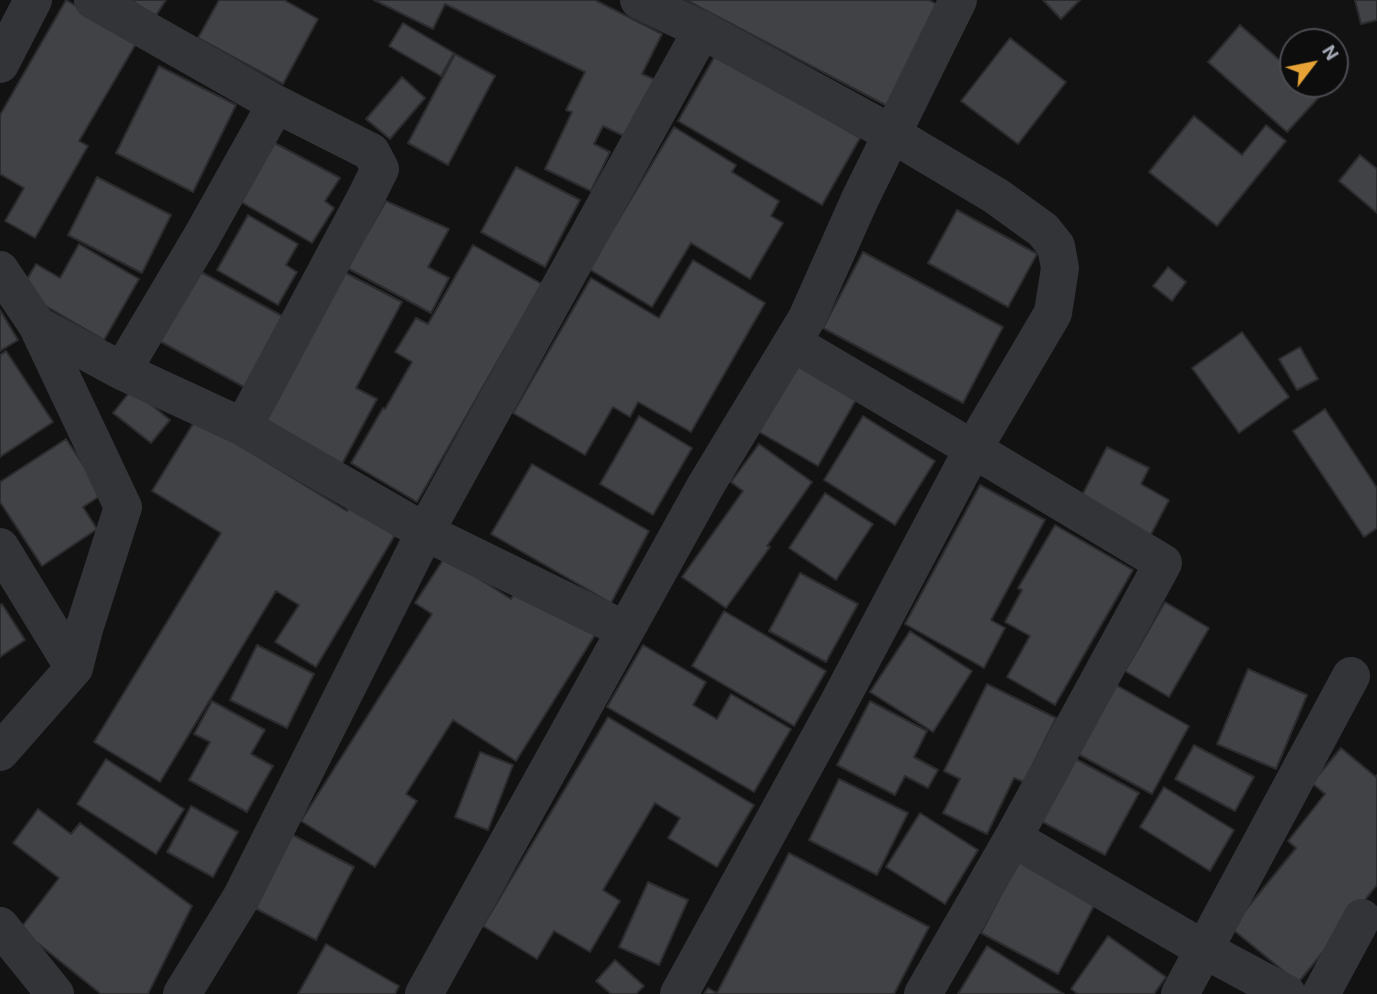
<!DOCTYPE html>
<style>
body{margin:0}
#map{position:relative;width:1377px;height:994px;overflow:hidden;background:#121213;font-family:Roboto,sans-serif}
canvas{display:block}
.north{position:absolute;left:1279px;top:28px;width:70px;height:70px;box-sizing:border-box;background:#0d0d0e;border:2px solid #494b50;border-radius:50%;rotate:58deg;font-size:19px;font-weight:700;line-height:28px;text-align:center;color:#a4a9b3}
.north::after{content:'';display:block;margin:auto;width:24px;height:32px;background:#e7a335;clip-path:polygon(50% 0,100% 100%,50% 72%,0 100%)}
</style>
<div id="map">
<canvas width="1377" height="994"></canvas>
<div class="north">N</div>
</div>
<script>
const ctx = document.querySelector('canvas').getContext('2d');
ctx.lineJoin = 'round';
function paint(path, color) {
  ctx.fillStyle = color;
  ctx.fill(path, 'evenodd');
}
function shape(rows) {
  const path = new Path2D();
  for (const r of rows) {
    path.moveTo(r[0], r[1]);
    for (let i = 2; i < r.length; i += 2) path.lineTo(r[i], r[i + 1]);
  }
  return path;
}
function trace(path, color, width, dash) {
  ctx.strokeStyle = color;
  ctx.lineWidth = width;
  ctx.lineCap = dash ? 'butt' : 'round';
  ctx.setLineDash(dash || []);
  ctx.stroke(path);
}
const building = shape([
 [66,0,137,42,79,141,88,146,35,238,5,221,24,188,0,174,0,115,66,0],
 [131,0,166,0,155,17,131,0],
 [219,0,284,0,318,19,283,84,198,38,219,0],
 [374,0,595,0,662,34,642,74,656,80,628,138,603,126,594,144,610,152,591,191,545,169,572,112,566,110,585,72,445,4,433,29,374,0],
 [686,0,929,0,943,8,891,108,686,0],
 [1043,0,1080,0,1061,19,1043,0],
 [1355,0,1377,0,1377,20,1361,24,1355,0],
 [403,23,454,53,441,76,389,46,403,23],
 [1240,25,1293,72,1293,84,1307,84,1320,96,1287,132,1208,62,1240,25],
 [1010,38,1066,82,1018,144,961,101,1010,38],
 [455,54,495,76,448,165,408,143,455,54],
 [716,54,860,138,822,205,678,121,716,54],
 [159,66,236,105,193,192,116,153,159,66],
 [402,77,425,98,390,139,366,119,402,77],
 [1194,116,1242,155,1266,125,1286,141,1217,226,1149,172,1194,116],
 [674,127,736,165,732,172,779,201,771,216,783,223,750,279,691,243,652,307,589,269,674,127],
 [271,141,340,178,325,201,334,208,312,243,236,199,271,141],
 [1360,155,1377,169,1377,213,1339,181,1360,155],
 [516,167,580,200,545,267,481,232,516,167],
 [97,177,171,215,142,273,68,235,97,177],
 [386,201,449,229,428,267,449,278,431,313,347,268,386,201],
 [957,210,1037,254,1008,307,928,263,957,210],
 [248,215,298,244,286,265,297,272,278,305,217,270,248,215],
 [79,244,139,279,104,340,20,291,36,264,60,278,79,244],
 [473,245,542,284,417,502,351,463,383,408,385,409,412,362,395,352,416,318,428,324,473,245],
 [863,252,1003,327,963,403,823,328,863,252],
 [693,260,765,303,691,432,638,402,630,417,613,407,585,455,513,413,591,278,659,318,693,260],
 [192,267,284,317,246,388,154,338,192,267],
 [1168,267,1186,282,1172,301,1153,286,1168,267],
 [344,272,402,302,356,388,377,399,342,464,265,423,344,272],
 [0,310,18,340,0,351,0,310],
 [1242,332,1289,397,1239,433,1192,368,1242,332],
 [1300,347,1318,379,1297,390,1279,359,1300,347],
 [6,351,53,422,0,457,0,355,6,351],
 [794,360,857,398,818,466,754,429,794,360],
 [132,389,170,420,151,443,113,413,132,389],
 [1325,409,1377,488,1377,528,1364,537,1293,431,1325,409],
 [639,416,692,448,653,515,600,484,639,416],
 [863,416,935,461,895,525,824,480,863,416],
 [196,419,347,511,350,507,395,535,316,667,275,642,299,605,276,591,160,782,94,742,221,533,152,491,196,419],
 [66,439,103,494,83,507,97,529,42,566,0,502,0,482,66,439],
 [759,444,812,482,767,546,770,547,726,608,682,577,743,491,731,482,759,444],
 [1107,447,1149,468,1141,484,1169,500,1147,542,1077,505,1107,447],
 [532,464,649,531,611,603,491,534,532,464],
 [980,485,1045,520,991,620,1005,628,984,668,905,624,980,485],
 [825,493,873,524,836,580,789,548,825,493],
 [1055,525,1133,570,1055,705,1007,677,1030,636,1005,622,1022,590,1018,588,1055,525],
 [445,557,511,599,519,586,595,635,516,761,453,720,406,794,417,801,375,867,301,821,432,614,415,603,445,557],
 [800,573,858,604,826,662,769,631,800,573],
 [1165,602,1209,628,1169,697,1125,671,1165,602],
 [2,604,25,640,0,657,0,605,2,604],
 [724,611,826,671,794,726,692,666,724,611],
 [910,631,972,671,933,732,870,692,910,631],
 [257,645,314,674,287,728,230,700,257,645],
 [643,645,706,682,693,705,717,719,731,694,791,729,754,792,607,707,643,645],
 [1248,669,1307,695,1276,769,1217,744,1248,669],
 [987,684,1056,718,1024,782,1014,778,987,834,943,813,960,779,944,771,987,684],
 [1116,685,1189,726,1152,794,1078,754,1116,685],
 [212,701,265,730,251,754,273,766,247,812,189,780,210,742,194,734,212,701],
 [870,701,927,731,914,757,938,770,928,788,905,776,895,795,837,765,870,701],
 [608,717,754,805,717,867,668,838,680,818,655,803,603,890,620,901,590,952,554,931,537,959,483,926,608,717],
 [1194,745,1254,777,1235,811,1175,779,1194,745],
 [1341,748,1376,777,1377,775,1377,885,1298,983,1231,928,1296,848,1288,841,1325,794,1312,783,1341,748],
 [480,752,513,765,488,830,455,817,480,752],
 [1074,758,1139,793,1105,855,1041,821,1074,758],
 [106,759,184,809,156,854,77,804,106,759],
 [839,779,908,813,877,875,809,840,839,779],
 [1164,787,1234,830,1210,871,1140,827,1164,787],
 [191,806,238,832,213,877,167,852,191,806],
 [38,809,71,834,80,823,192,906,148,994,101,994,20,929,59,878,13,843,38,809],
 [920,813,978,850,945,904,886,867,920,813],
 [287,832,354,867,316,940,249,905,287,832],
 [789,853,929,927,894,994,704,994,708,988,717,993,789,853],
 [1020,858,1097,900,1058,974,981,933,1020,858],
 [648,882,688,900,659,965,619,947,648,882],
 [1108,936,1166,977,1154,994,1078,994,1071,989,1108,936],
 [326,944,399,986,395,994,298,994,326,944],
 [987,946,1064,994,958,994,987,946],
 [615,960,644,986,636,994,611,994,596,981,615,960]
]);
const minor = shape([
 [93,0,276,104,371,152,380,169,365,199,243,427],
 [639,0,702,30,892,134,996,196,1043,230,1056,246,1060,268,1053,313,973,449,838,704,679,994],
 [0,64,33,0],
 [0,270,37,325,123,507,84,629,74,668,0,752],
 [37,325,122,371,243,427,425,532,625,630],
 [793,343,973,449,1163,563,1013,838,923,994],
 [122,371,201,238,276,104],
 [0,547,74,668],
 [1013,838,1205,950,1287,994],
 [0,926,55,994],
 [182,994,241,898,425,532,702,30],
 [424,994,706,485,807,318,860,199,958,0],
 [1180,994,1351,676],
 [1321,994,1362,918]
]);
paint(building, '#414246');
trace(building, '#2c2c2f', 2);
trace(minor, '#333438', 38);
</script>
